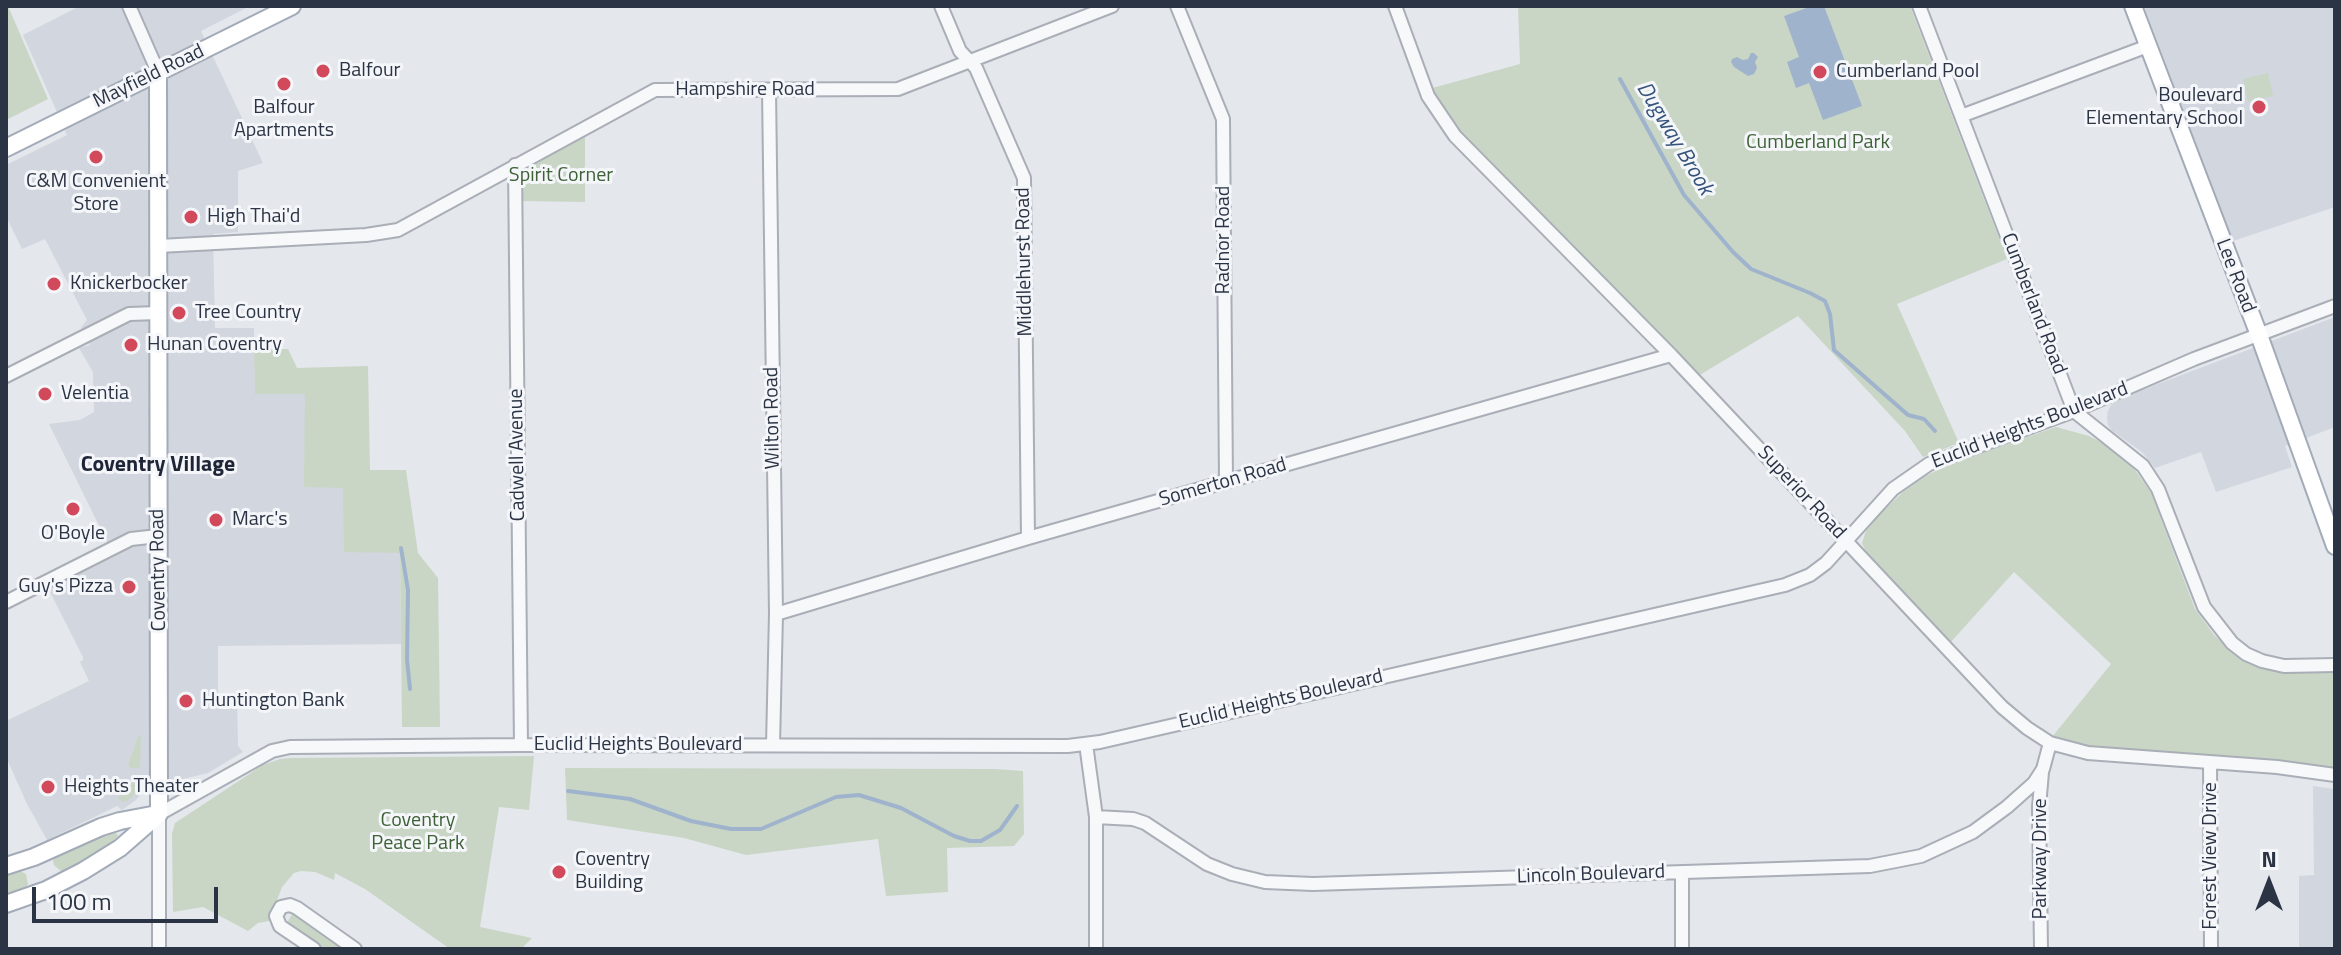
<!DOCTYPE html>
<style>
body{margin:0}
#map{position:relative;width:2341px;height:955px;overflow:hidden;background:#e4e7ec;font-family:"Titillium Web",sans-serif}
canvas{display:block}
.frame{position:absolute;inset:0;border:8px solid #2b3445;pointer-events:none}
.north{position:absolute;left:2229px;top:843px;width:80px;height:80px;-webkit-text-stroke:6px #f4f6f9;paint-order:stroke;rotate:0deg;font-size:22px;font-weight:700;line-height:32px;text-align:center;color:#2b3445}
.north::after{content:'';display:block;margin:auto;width:28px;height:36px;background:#2b3445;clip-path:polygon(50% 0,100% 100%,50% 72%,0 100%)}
.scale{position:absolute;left:32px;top:887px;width:186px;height:36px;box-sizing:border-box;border:4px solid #2b3445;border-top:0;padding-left:10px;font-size:24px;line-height:28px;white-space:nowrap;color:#2b3445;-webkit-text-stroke:6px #f4f6f9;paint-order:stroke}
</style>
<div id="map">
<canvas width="2341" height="955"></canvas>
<div class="frame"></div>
<div class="north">N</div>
<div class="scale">100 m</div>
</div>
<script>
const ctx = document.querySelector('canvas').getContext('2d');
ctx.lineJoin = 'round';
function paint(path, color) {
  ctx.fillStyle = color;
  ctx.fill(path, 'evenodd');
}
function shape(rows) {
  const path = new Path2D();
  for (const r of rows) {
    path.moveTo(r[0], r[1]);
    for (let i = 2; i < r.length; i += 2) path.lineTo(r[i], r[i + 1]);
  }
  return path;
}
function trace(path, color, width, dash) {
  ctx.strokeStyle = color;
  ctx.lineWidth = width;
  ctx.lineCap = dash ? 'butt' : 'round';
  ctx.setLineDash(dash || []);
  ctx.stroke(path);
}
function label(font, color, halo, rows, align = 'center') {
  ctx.font = font + ' "Titillium Web",sans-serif';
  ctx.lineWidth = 6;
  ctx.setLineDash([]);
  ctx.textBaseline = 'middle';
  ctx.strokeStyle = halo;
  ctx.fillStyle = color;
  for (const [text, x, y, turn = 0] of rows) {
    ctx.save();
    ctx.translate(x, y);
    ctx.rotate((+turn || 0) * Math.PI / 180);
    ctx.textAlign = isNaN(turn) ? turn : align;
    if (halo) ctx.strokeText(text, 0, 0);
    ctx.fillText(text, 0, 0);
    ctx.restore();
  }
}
const built = shape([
 [80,6,250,6,201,31,263,163,238,171,238,232,213,234,215,328,254,328,255,394,305,394,305,487,343,487,400,553,401,644,218,646,218,696,237,696,238,746,243,752,208,773,145,788,136,800,122,810,117,806,47,840,27,804,6,757,6,721,89,681,80,662,83,660,83,657,49,590,113,554,49,424,80,420,94,412,93,372,79,348,90,345,81,328,87,320,45,239,22,249,6,216,6,165,67,135,23,35],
 [2144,6,2335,6,2335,207,2233,241],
 [2335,317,2335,427,2285,446,2292,467,2216,492,2201,452,2155,468,2142,452,2111,430,2108,425,2107,418,2108,411,2111,405,2118,399],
 [2313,786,2335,789,2335,949,2299,949,2299,876,2314,875]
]);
const green = shape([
 [6,6,8,6,48,99,6,120],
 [1518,6,1910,6,2007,259,1897,304,1959,443,1923,457,1905,431,1798,316,1693,379,1455,136,1425,90,1520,64],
 [2268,73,2273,96,2248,102,2243,79],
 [585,135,585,202,522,201,524,169],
 [254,349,288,349,297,368,368,366,370,470,406,470,418,553,438,578,440,727,402,727,400,553,344,552,343,488,304,487,305,394,255,394],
 [2056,427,2089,436,2110,447,2135,470,2151,493,2195,609,2214,635,2241,660,2282,671,2335,673,2335,768,2275,760,2145,753,2087,748,2052,737,2111,664,2014,572,1950,643,1868,556,1862,543,1866,531,1877,517,1903,492,1923,477,1955,462],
 [139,735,141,737,140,768,130,768,128,765],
 [534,756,529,810,499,807,480,927,532,938,521,949,450,949,365,889,335,873,334,880,315,872,301,871,294,873,282,887,269,921,258,923,248,931,203,907,173,912,172,834,175,823,263,765,280,759,290,758],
 [565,768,995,769,1023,771,1024,834,1014,846,947,848,948,892,886,896,878,839,746,855,684,838,567,820],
 [139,776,142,776,141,788,127,801,123,802,118,798],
 [113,828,118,836,106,848,68,872,62,872,54,865,53,860,56,855],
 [16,869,26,874,28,884,24,890,6,896,6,873],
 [292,914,322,931,348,949,323,949,286,925]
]);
const water = shape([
 [1812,6,1824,6,1862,106,1823,120,1809,83,1796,88,1787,62,1799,57,1784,16],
 [1751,53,1754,53,1758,57,1755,62,1757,68,1754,74,1748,76,1734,67,1731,62,1732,59,1737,57,1743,60,1748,59]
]);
const stream = shape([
 [1620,79,1684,195,1733,252,1751,269,1810,293,1825,301,1830,314,1834,350,1908,415,1924,419,1935,431],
 [401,548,408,590,407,660,410,689],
 [568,791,630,799,691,821,731,829,761,829,836,797,859,795,901,808,954,836,970,841,981,841,1000,830,1017,806]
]);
const minor = shape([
 [129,6,158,72],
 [941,6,960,51,976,68,1024,178,1028,538],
 [1177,6,1223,119,1226,482],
 [1395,6,1428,96,1455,136,1671,355,2002,707,2027,728,2050,743,2088,753,2277,767,2335,775],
 [1919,6,2074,411,2143,466,2158,489,2204,607,2232,643,2246,654,2262,661,2284,666,2335,665],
 [769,90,776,614,773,745],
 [1961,116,2148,46],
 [515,165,521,745],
 [159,246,366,235,398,230,655,90,898,89,1112,6],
 [6,376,129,314,158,313],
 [6,602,131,539,158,536],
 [776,614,1028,538,1671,355],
 [1086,744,1096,817,1096,949],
 [2210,762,2211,949],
 [1096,817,1133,819,1145,823,1207,864,1232,874,1265,882,1313,884,1870,866,1921,856,1973,832,2007,807,2034,783,2043,769,2050,743],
 [1682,872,1682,949],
 [159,949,159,814,272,751,290,747,521,745,1068,746,1100,742,1785,585,1810,575,1826,563,1893,489,1929,464,2074,411,2194,359,2335,306],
 [314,949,280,926,276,916,281,907,290,905,297,908,355,949],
 [2041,949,2039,807,2042,772]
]);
const major = shape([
 [2133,6,2259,335,2335,546],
 [158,72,159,814],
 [6,148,292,6],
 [6,866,34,857,101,827,120,821,157,814],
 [6,904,46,890,83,871,120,848,159,814]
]);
const markers = [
 [323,71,8,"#d1495b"],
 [1820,72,8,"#d1495b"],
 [284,84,8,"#d1495b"],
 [2259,107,8,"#d1495b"],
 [96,157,8,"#d1495b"],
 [191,217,8,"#d1495b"],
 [54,284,8,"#d1495b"],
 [179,313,8,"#d1495b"],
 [131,345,8,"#d1495b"],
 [45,394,8,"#d1495b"],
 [73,509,8,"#d1495b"],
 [216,520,8,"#d1495b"],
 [129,587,8,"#d1495b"],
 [186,701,8,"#d1495b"],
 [48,787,8,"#d1495b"],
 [559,872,8,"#d1495b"]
];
const poiNames = [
 ["Balfour",339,71],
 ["Cumberland Pool",1836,72],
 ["Boulevard",2243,96,"right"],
 ["Elementary School",2243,119,"right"],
 ["Balfour",284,108,"center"],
 ["Apartments",284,131,"center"],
 ["C&M Convenient",96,182,"center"],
 ["Store",96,205,"center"],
 ["High Thai'd",207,217],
 ["Knickerbocker",70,284],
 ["Tree Country",195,313],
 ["Hunan Coventry",147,345],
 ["Velentia",61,394],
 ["Marc's",232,520],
 ["O'Boyle",73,534,"center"],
 ["Guy's Pizza",113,587,"right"],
 ["Huntington Bank",202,701],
 ["Heights Theater",64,787],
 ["Coventry",575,860],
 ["Building",575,883]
];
const streetNames = [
 ["Mayfield Road",149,77,-26],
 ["Hampshire Road",745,90],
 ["Radnor Road",1224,240,-90],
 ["Middlehurst Road",1025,262,-91],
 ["Lee Road",2235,276,69],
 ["Cumberland Road",2033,304,69],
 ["Wilton Road",773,418,-91],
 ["Euclid Heights Boulevard",2030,426,-21],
 ["Cadwell Avenue",518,455,-91],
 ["Somerton Road",1223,483,-16],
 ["Superior Road",1801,493,47],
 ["Coventry Road",159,570,-91],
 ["Euclid Heights Boulevard",1281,700,-13],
 ["Euclid Heights Boulevard",638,745],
 ["Forest View Drive",2211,856,-90],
 ["Parkway Drive",2041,859,-90],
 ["Lincoln Boulevard",1591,875,-2]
];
const parkNames = [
 ["Cumberland Park",1818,143],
 ["Spirit Corner",561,176],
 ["Coventry",418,821],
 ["Peace Park",418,844]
];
const waterNames = [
 ["Dugway Brook",1674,139,59]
];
const neighbourhoodNames = [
 ["Coventry Village",158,466]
];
paint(built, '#d2d6de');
paint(green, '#c9d6c5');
paint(water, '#9fb4cc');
trace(stream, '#9fb4cc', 4);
trace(minor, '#a9aeb7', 16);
trace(major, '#a3abb8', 20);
trace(minor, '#f7f8fa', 12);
trace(major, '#fff', 16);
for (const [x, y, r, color] of markers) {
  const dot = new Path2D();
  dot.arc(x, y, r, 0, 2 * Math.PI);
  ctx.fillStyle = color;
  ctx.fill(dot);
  trace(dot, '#f4f6f9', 3);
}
label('20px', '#2b3445', '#f4f6f9', poiNames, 'left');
label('20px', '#2b3445', '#f4f6f9', streetNames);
label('20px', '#3f6138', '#f4f6f9', parkNames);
label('italic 22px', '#34527a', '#f4f6f9', waterNames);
label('bold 22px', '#1d2536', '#f4f6f9', neighbourhoodNames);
</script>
